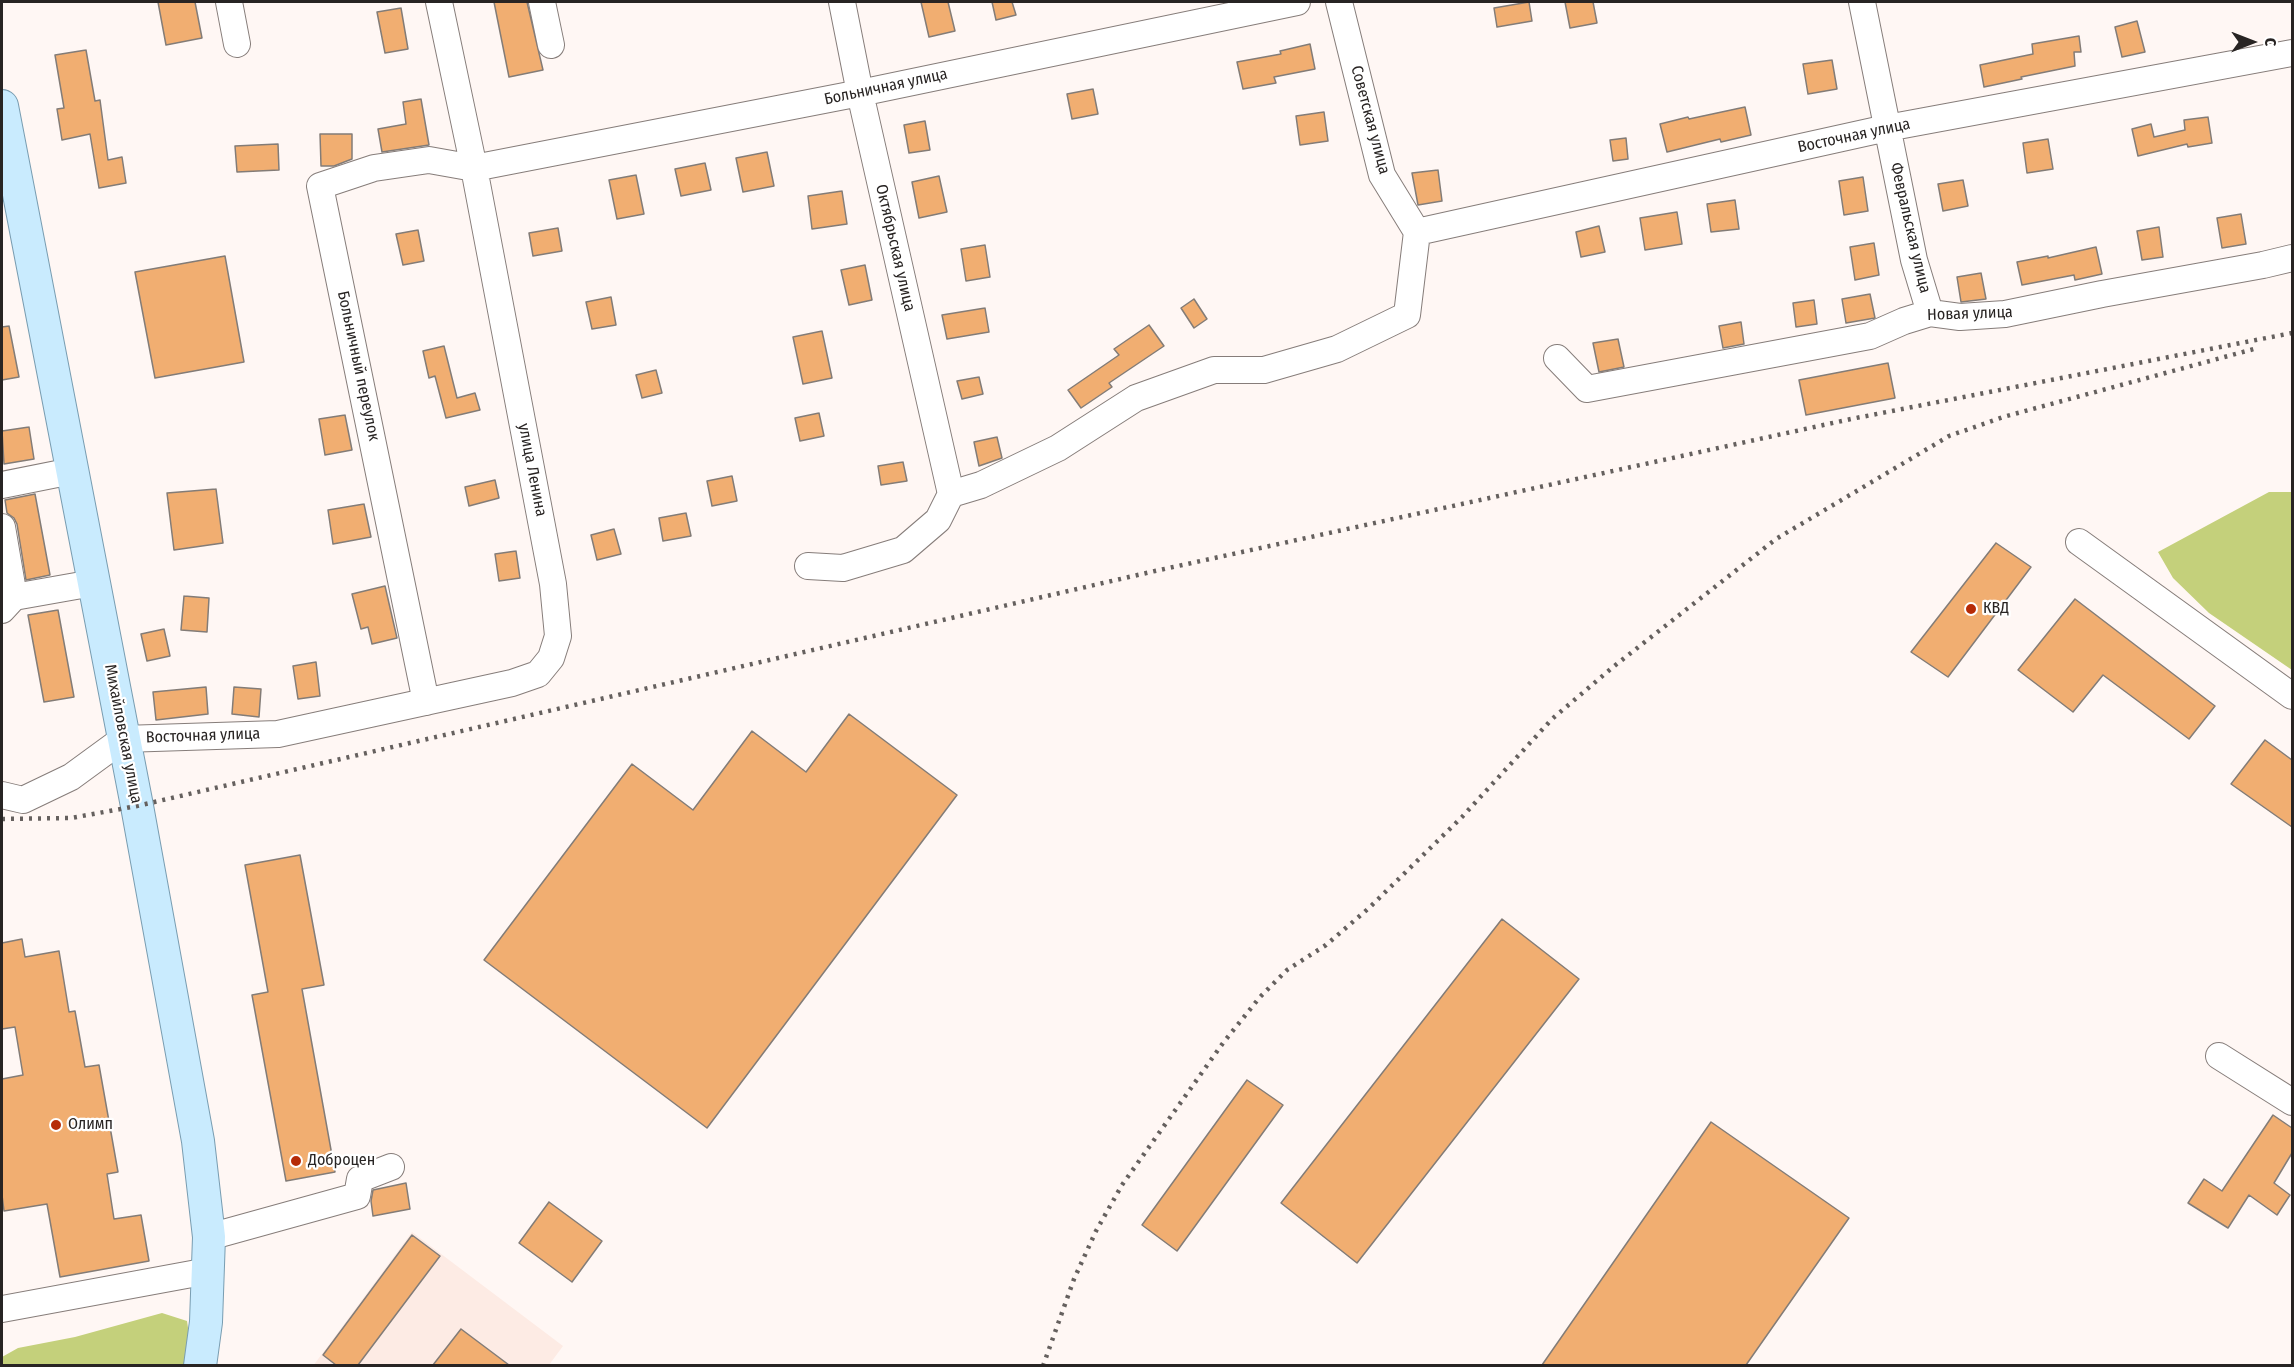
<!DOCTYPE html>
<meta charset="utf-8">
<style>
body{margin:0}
#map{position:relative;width:2294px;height:1367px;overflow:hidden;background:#fff7f4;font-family:"Fira Sans Condensed",sans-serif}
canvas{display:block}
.frame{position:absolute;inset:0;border:3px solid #282423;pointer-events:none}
.north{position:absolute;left:2222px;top:12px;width:60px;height:60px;-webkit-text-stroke:4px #fff;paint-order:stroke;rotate:90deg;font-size:16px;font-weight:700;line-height:24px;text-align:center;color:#282423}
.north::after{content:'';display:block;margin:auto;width:21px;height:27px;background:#282423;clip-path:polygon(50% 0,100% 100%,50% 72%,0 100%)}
</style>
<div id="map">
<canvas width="2294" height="1367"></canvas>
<div class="frame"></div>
<div class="north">С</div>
</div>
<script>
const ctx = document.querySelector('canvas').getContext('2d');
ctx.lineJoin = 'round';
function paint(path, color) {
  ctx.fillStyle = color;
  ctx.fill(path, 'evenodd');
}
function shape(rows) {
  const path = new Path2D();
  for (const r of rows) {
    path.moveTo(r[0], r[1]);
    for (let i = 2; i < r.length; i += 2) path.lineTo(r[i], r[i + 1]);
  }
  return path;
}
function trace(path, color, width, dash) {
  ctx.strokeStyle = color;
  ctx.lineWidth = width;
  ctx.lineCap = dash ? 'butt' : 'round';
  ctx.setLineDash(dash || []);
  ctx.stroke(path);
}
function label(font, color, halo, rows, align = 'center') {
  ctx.font = font + ' "Fira Sans Condensed",sans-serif';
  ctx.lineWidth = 4.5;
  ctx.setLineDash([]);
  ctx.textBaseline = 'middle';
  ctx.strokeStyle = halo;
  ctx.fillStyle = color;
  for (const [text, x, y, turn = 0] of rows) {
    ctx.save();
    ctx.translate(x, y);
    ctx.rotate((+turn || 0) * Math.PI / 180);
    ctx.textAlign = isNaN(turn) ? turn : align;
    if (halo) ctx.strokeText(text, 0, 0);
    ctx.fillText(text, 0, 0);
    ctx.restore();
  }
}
const built = shape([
 [412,1232,563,1346,549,1365,313,1366]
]);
const forest = shape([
 [2269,492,2292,492,2292,670,2209,613,2173,578,2158,552],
 [162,1313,187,1321,190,1341,187,1365,2,1366,2,1357,18,1348,75,1337]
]);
const building = shape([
 [158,2,195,2,202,38,166,45,158,2],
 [494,2,527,2,543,70,509,77,494,2],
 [921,2,948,2,955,31,929,37,921,2],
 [992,2,1012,2,1016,15,996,20,992,2],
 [1529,2,1532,21,1497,27,1494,8,1529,2],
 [1565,2,1593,2,1597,23,1570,28,1565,2],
 [401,8,408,49,385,53,377,12,401,8],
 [2137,21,2145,52,2122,57,2115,27,2137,21],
 [2079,36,2081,52,2074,52,2075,66,2021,77,2022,79,1984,87,1980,65,2033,54,2032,44,2079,36],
 [1310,44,1315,69,1274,77,1276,83,1243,89,1237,62,1281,54,1280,51,1310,44],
 [86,50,95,101,100,100,108,160,122,157,126,183,99,188,90,134,62,140,57,109,64,108,55,55,86,50],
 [1832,60,1837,89,1808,94,1803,64,1832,60],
 [1093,89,1098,114,1072,119,1067,94,1093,89],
 [421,99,429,145,382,152,378,129,406,124,403,102,421,99],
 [1745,107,1751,135,1721,142,1720,139,1667,152,1660,124,1688,117,1689,119,1745,107],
 [1324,112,1328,141,1300,145,1296,116,1324,112],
 [2208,117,2212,143,2188,147,2187,144,2138,156,2132,129,2151,124,2154,137,2185,130,2184,120,2208,117],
 [925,121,930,150,909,153,904,125,925,121],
 [320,134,352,134,352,159,334,166,321,166,320,134],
 [1626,138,1628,159,1613,161,1610,140,1626,138],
 [2048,139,2053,169,2027,173,2023,143,2048,139],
 [278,144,279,170,237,172,235,146,278,144],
 [767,152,774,186,743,192,736,158,767,152],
 [705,163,711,190,681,196,675,169,705,163],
 [1438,170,1442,201,1418,205,1412,173,1438,170],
 [636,175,644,214,617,219,609,180,636,175],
 [939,176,947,212,919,218,912,182,939,176],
 [1863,177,1868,211,1844,215,1839,181,1863,177],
 [1963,180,1968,206,1943,211,1938,184,1963,180],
 [842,191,847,224,812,229,808,196,842,191],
 [1735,200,1739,229,1711,232,1707,204,1735,200],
 [1677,212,1682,244,1645,250,1640,218,1677,212],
 [2241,214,2246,244,2222,248,2217,218,2241,214],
 [1599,226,1605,252,1581,257,1576,232,1599,226],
 [2159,227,2163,257,2142,260,2137,231,2159,227],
 [558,228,562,251,533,256,529,233,558,228],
 [418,230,424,261,403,265,396,234,418,230],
 [1874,243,1879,275,1855,280,1850,247,1874,243],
 [985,245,990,277,966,281,961,249,985,245],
 [2096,247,2102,274,2075,280,2074,275,2022,285,2017,262,2048,256,2048,258,2096,247],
 [225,256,244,362,155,378,135,272,225,256],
 [865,265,872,300,849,305,841,270,865,265],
 [1981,273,1986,299,1961,302,1957,277,1981,273],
 [1870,294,1875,318,1846,323,1842,299,1870,294],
 [611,297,616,325,592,329,586,302,611,297],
 [1194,299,1207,319,1194,328,1181,308,1194,299],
 [1814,300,1817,324,1796,327,1793,303,1814,300],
 [985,308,989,332,947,339,942,315,985,308],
 [1741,322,1744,344,1723,348,1719,326,1741,322],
 [1149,325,1164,346,1109,383,1112,387,1081,408,1068,390,1119,355,1114,349,1149,325],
 [9,326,19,377,2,380,2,327,9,326],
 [822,331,832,378,803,384,793,337,822,331],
 [1618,339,1624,367,1599,372,1593,343,1618,339],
 [444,346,457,398,475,393,480,410,446,418,435,376,429,378,423,351,444,346],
 [1888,363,1895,398,1806,415,1799,380,1888,363],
 [656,370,662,393,642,398,636,375,656,370],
 [979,377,983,394,962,399,957,381,979,377],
 [819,413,824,436,800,441,795,418,819,413],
 [345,415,352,450,325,455,319,419,345,415],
 [29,427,34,459,4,464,2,431,29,427],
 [997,437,1002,458,979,466,974,442,997,437],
 [903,462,907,481,881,485,878,466,903,462],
 [732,476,737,501,712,506,707,481,732,476],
 [495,480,499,498,469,506,465,487,495,480],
 [216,489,223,543,174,550,167,493,216,489],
 [35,494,50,575,26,580,17,524,14,518,7,513,5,500,35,494],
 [364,504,371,537,333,544,328,510,364,504],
 [686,513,691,536,663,541,659,518,686,513],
 [614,529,621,554,597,560,591,535,614,529],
 [1996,543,2031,567,1948,677,1911,652,1996,543],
 [516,551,520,578,499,581,495,554,516,551],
 [385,586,397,638,372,644,368,627,361,629,352,594,385,586],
 [184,596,209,598,207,632,181,630,184,596],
 [2075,599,2215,706,2189,739,2103,675,2073,712,2018,670,2075,599],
 [58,610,74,697,44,702,28,615,58,610],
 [164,629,170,656,147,661,141,634,164,629],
 [316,662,320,696,298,699,293,666,316,662],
 [206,687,208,714,156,720,153,692,206,687],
 [234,687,261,689,259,717,232,714,234,687],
 [849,714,957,795,707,1128,484,960,632,764,693,810,752,731,806,772,849,714],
 [2265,740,2292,760,2292,827,2231,784,2265,740],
 [300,855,324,985,302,989,335,1172,286,1181,252,995,268,992,245,865,300,855],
 [1502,919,1579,979,1357,1263,1281,1203,1502,919],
 [22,939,25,957,59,951,69,1012,75,1011,85,1067,99,1065,118,1172,107,1174,114,1219,141,1215,149,1261,60,1277,47,1204,4,1211,2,1195,2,1079,23,1075,15,1027,2,1029,2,943,22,939],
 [1247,1080,1283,1105,1177,1251,1142,1225,1247,1080],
 [2273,1115,2292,1128,2292,1153,2274,1183,2290,1195,2277,1215,2249,1195,2228,1228,2188,1203,2204,1179,2222,1191,2273,1115],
 [1711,1122,1849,1218,1746,1365,1542,1365,1711,1122],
 [406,1183,410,1209,373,1216,371,1201,373,1190,406,1183],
 [549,1202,602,1241,572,1282,519,1243,549,1202],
 [412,1235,440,1256,358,1365,336,1365,323,1355,412,1235],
 [461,1329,509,1365,433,1365,461,1329]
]);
const minor = shape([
 [229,2,237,44],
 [542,2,551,45],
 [842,2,860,93,951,494],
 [1339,2,1382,175,1417,232],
 [1862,2,1914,260,1930,313],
 [1417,232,1887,128,2292,53],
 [1557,358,1587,389,1870,336,1904,321,1930,313,1960,317,2005,314,2102,294,2263,265,2292,258],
 [2,485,72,471],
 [2,527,14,597],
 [2079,542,2292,696],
 [808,566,843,568,903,550,938,520,951,494,981,485,1058,448,1136,398,1214,370,1264,370,1337,349,1407,315,1417,232],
 [2,610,14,597,93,583],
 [426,702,320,186,374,168,429,160,474,168,860,93,1297,2],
 [2,795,23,800,71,777,123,739,278,734,512,683,538,674,551,658,558,636,553,584,474,168,439,2],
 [2219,1056,2292,1102],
 [209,1237,357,1196,360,1179,391,1167],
 [2,1309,208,1271]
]);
const major = shape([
 [2,106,137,806,198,1141,209,1237,206,1322,200,1366]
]);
const rail = shape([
 [2,819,71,818,137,806,1155,571,1851,419,2292,333],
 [1043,1366,1074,1279,1096,1231,1122,1185,1223,1043,1260,997,1287,970,1326,945,1369,908,1462,817,1552,719,1613,667,1776,539,1949,436,2003,417,2254,349]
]);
const markers = [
 [1971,609,6,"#b62b07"],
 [56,1125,6,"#b62b07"],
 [296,1161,6,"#b62b07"]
];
const streetNames = [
 ["Больничная улица",886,87,-12],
 ["Советская улица",1370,120,75],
 ["Восточная улица",1854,136,-12],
 ["Февральская улица",1910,228,77],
 ["Октябрьская улица",895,248,77],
 ["Новая улица",1970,314,-2],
 ["Больничный переулок",358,366,78],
 ["улица Ленина",532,470,79],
 ["Михайловская улица",123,734,79],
 ["Восточная улица",203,736,-2]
];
const poiNames = [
 ["КВД",1983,609],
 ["Олимп",68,1125],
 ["Доброцен",308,1161]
];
paint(built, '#fdebe4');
paint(forest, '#c4d07b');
paint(building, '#f1ae71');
trace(building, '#837c77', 1.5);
trace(minor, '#867d7a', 28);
trace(major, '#799db1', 34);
trace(minor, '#fff', 26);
trace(major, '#c9ebfe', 32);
trace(rail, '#65605e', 4.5, [3, 6]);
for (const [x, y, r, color] of markers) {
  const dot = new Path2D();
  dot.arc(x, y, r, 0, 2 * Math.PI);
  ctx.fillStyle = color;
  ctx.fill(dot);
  trace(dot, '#fff', 2);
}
label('16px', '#282423', '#fff', streetNames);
label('16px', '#282423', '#fff', poiNames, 'left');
</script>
